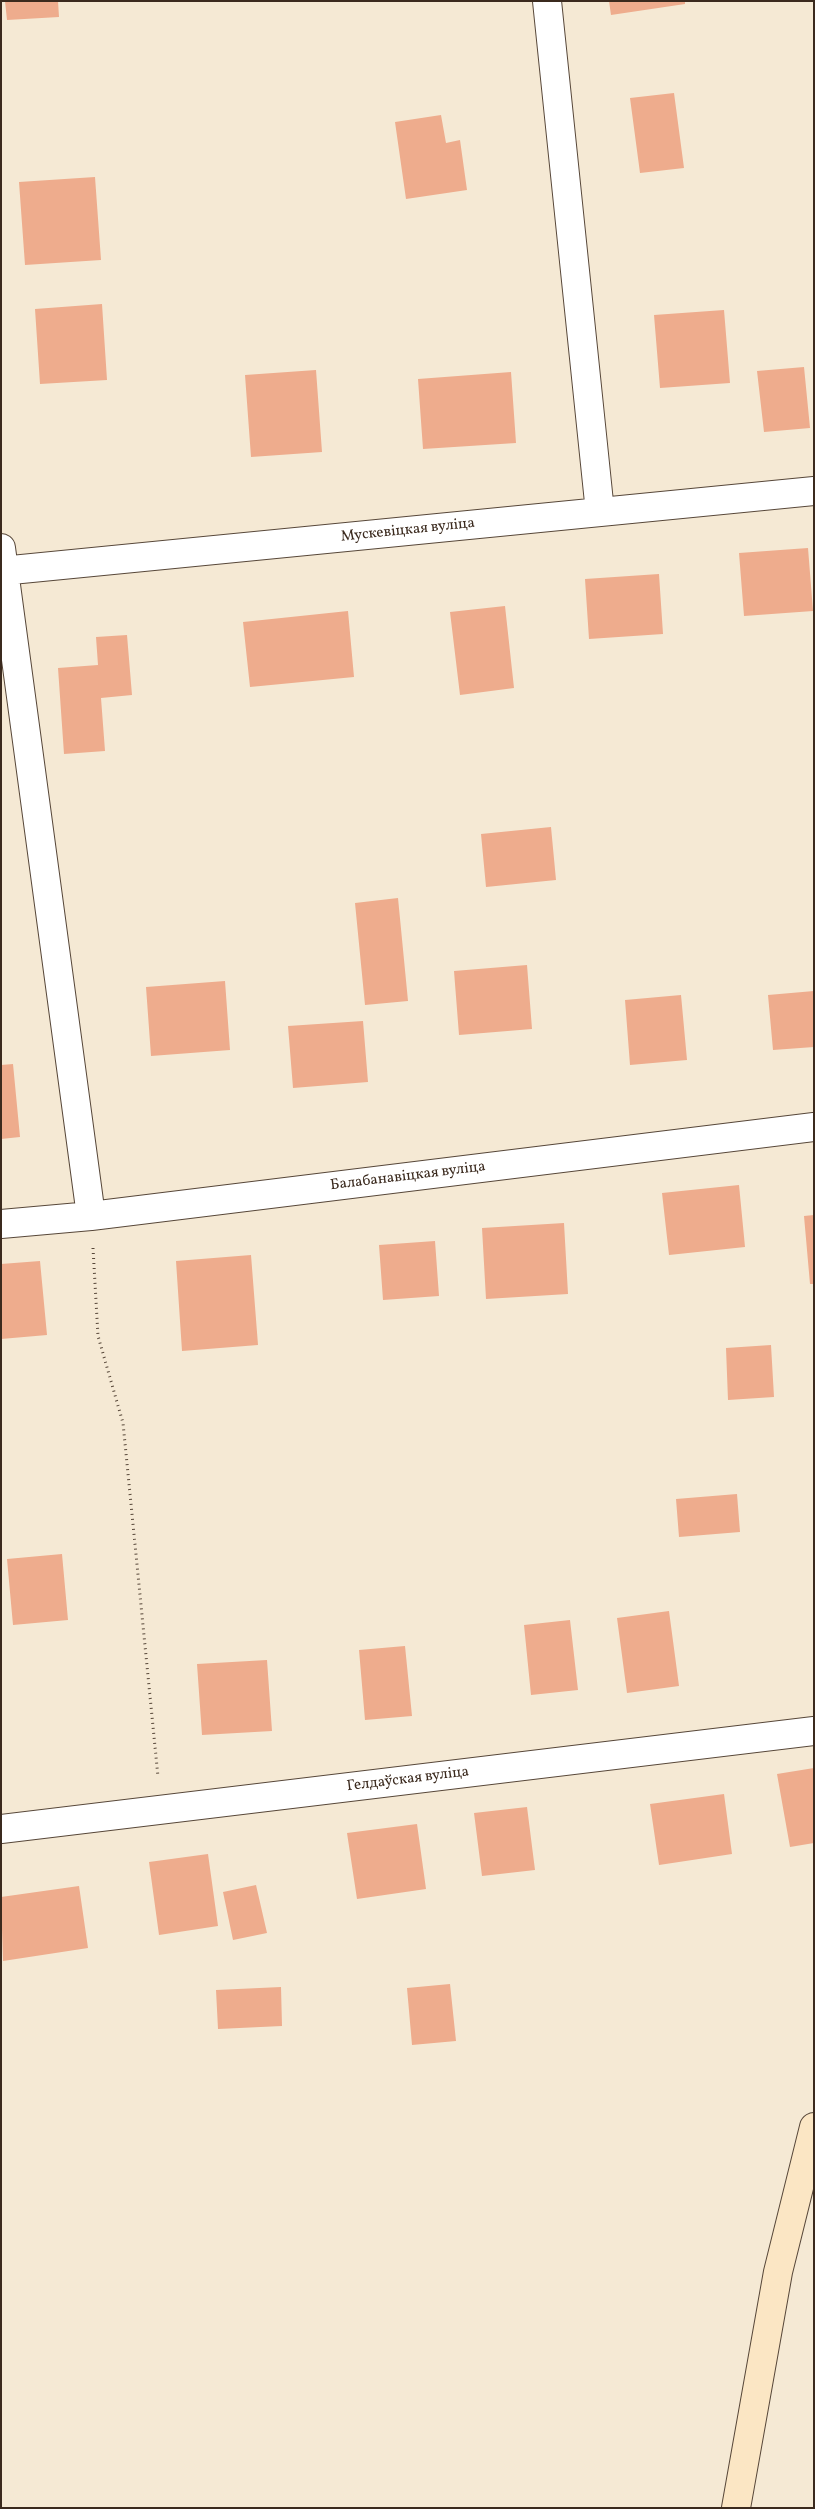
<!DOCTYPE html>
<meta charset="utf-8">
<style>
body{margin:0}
#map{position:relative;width:815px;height:2509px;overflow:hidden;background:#f5e9d4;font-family:Vollkorn,serif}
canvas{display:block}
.frame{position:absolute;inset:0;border:2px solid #3b2a1e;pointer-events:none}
</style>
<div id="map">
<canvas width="815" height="2509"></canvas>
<div class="frame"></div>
</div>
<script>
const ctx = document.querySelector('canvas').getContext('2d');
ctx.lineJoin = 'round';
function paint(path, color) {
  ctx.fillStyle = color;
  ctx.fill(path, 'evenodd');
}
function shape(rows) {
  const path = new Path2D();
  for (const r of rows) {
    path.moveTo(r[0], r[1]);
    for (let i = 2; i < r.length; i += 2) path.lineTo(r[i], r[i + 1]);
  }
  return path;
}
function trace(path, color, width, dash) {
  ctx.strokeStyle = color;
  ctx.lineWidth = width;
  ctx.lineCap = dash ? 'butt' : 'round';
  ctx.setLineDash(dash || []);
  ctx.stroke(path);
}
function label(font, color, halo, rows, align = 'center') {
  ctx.font = font + ' Vollkorn,serif';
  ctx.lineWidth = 4;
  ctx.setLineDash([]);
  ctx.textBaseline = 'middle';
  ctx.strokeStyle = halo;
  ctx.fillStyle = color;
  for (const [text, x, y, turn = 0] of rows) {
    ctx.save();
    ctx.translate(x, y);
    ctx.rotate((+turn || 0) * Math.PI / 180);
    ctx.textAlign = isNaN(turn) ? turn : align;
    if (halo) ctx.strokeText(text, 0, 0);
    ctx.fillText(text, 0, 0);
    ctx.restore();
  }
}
const building = shape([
 [5,1,58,1,59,17,7,20],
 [609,1,685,1,685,4,611,15],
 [674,93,684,168,640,173,630,98],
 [441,115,446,143,460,140,467,190,406,199,395,122],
 [95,177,101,260,25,265,19,182],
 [102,304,107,380,40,384,35,309],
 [724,310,730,383,660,388,654,315],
 [804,367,810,428,764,432,757,371],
 [316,370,322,452,251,457,245,375],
 [511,372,516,443,423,449,418,379],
 [808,548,813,611,744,616,739,553],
 [659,574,663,634,589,639,585,579],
 [505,606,514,688,460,695,450,612],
 [348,611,354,677,250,687,243,622],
 [127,635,132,695,101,698,105,751,64,754,58,668,98,665,96,637],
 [551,827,556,880,486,887,481,834],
 [398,898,408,1001,365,1005,355,903],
 [527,965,532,1029,459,1035,454,971],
 [225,981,230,1050,151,1056,146,987],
 [814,991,814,1047,773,1050,768,995],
 [681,995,687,1060,630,1065,625,1000],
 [363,1021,368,1082,293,1088,288,1026],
 [13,1064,20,1137,1,1139,1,1065],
 [739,1185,745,1247,669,1255,662,1193],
 [814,1215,814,1284,810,1284,804,1216],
 [564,1223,568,1294,486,1299,482,1228],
 [435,1241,439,1296,383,1300,379,1245],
 [251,1255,258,1345,182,1351,176,1261],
 [40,1261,47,1335,1,1339,1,1264],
 [771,1345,774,1397,728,1400,726,1348],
 [737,1494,740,1532,679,1537,676,1499],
 [62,1554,68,1620,13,1625,7,1559],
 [669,1611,679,1686,627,1693,617,1618],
 [570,1620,578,1690,531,1695,524,1625],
 [405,1646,412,1716,365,1720,359,1650],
 [267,1660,272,1731,202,1735,197,1664],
 [814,1768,814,1843,790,1847,777,1774],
 [724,1794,732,1854,659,1865,650,1804],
 [527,1807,535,1870,482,1876,474,1813],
 [417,1824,426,1889,357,1899,347,1833],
 [208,1854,218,1926,159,1935,149,1862],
 [256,1885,267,1933,233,1940,223,1892],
 [79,1886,88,1948,3,1961,1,1897],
 [450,1984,456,2041,412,2045,407,1988],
 [281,1987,282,2026,218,2029,216,1990]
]);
const path = shape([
 [93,1248,98,1336,123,1423,158,1777]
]);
const street = shape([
 [547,1,600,512],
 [1,548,91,1216],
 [1,571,814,491],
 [1,1224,91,1216,814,1127],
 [1,1829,814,1731]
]);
const secondary = shape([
 [736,2508,778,2272,814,2127]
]);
const streetNames = [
 ["Мускевіцкая вуліца",408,531,-6],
 ["Балабанавіцкая вуліца",408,1177,-7],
 ["Гелдаўская вуліца",408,1780,-7]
];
paint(building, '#eeac8d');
trace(street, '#574739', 30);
trace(secondary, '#574739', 30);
trace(path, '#574739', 3, [1, 4]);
trace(street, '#fff', 28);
trace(secondary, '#fbe6c4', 28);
label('15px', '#3b2a1e', '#fff', streetNames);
</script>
